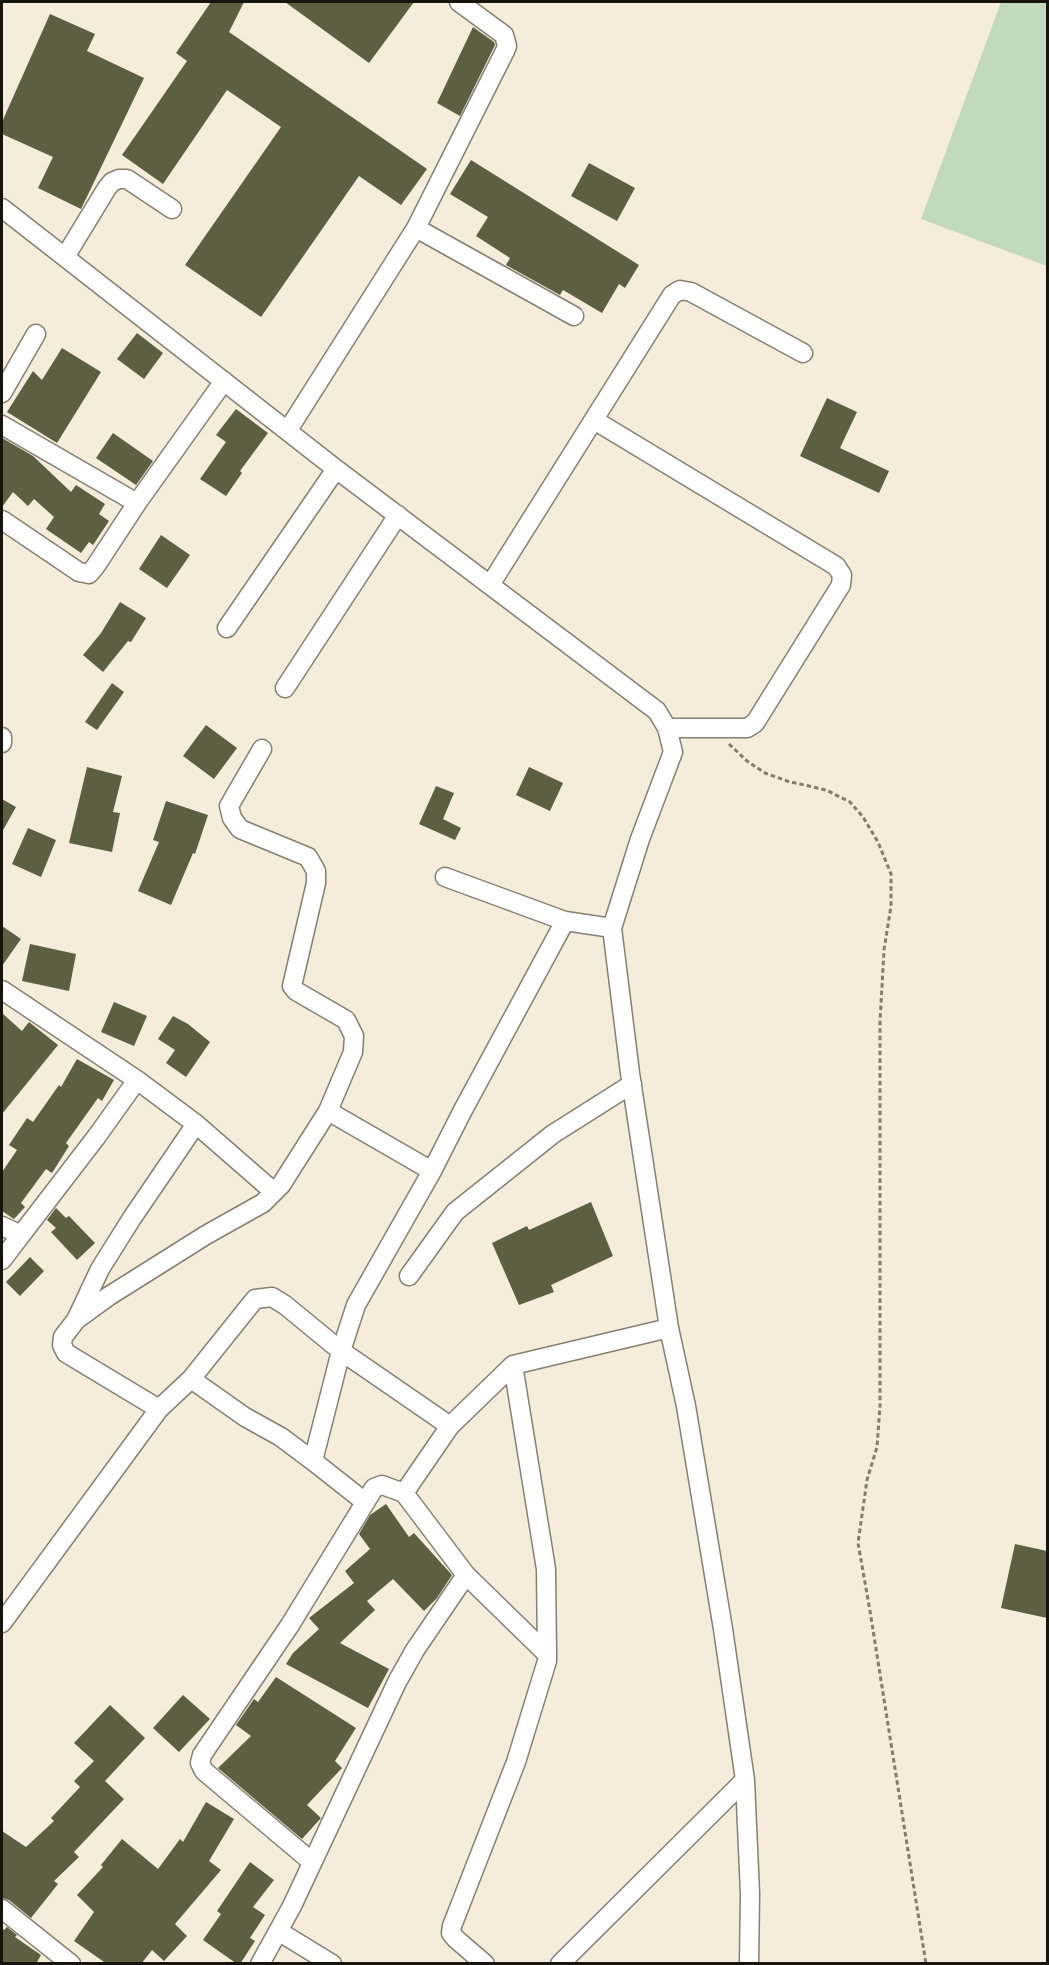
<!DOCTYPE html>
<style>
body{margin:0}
#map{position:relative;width:1049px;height:1965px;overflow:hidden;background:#f5ecdb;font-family:"Fira Sans Condensed",sans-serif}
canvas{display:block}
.frame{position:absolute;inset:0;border:3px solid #17140e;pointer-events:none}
</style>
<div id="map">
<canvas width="1049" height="1965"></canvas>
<div class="frame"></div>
</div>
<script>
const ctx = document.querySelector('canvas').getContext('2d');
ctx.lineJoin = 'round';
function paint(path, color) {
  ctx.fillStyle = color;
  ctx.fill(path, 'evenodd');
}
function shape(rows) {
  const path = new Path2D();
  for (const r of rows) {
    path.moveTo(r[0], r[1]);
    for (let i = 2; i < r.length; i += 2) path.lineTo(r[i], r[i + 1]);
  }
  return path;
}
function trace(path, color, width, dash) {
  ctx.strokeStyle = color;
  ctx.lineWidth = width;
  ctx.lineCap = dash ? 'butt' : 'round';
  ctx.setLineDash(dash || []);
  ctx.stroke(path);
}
const water = shape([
 [1001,2,1047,2,1047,266,921,219]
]);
const building = shape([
 [211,2,244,2,229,32,427,169,401,205,359,176,261,317,185,265,281,127,227,90,163,184,122,155,187,61,176,53],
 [285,2,414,2,369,63],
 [50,14,95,34,87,51,144,78,81,209,38,188,53,157,2,134,2,122],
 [473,27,494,42,495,45,460,116,437,103],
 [471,160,639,265,625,288,619,284,602,313,563,290,560,295,506,265,510,258,476,236,488,217,450,194],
 [589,163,635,188,617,221,571,196],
 [137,333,163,353,144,379,117,359],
 [62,348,101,372,57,443,7,412,33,371,42,380],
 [827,398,857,412,840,448,889,471,879,493,800,456],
 [236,409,268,433,240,471,242,473,226,496,200,479,226,442,216,435],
 [113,433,153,461,136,485,96,458],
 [2,438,33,456,71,492,76,485,105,504,99,514,109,521,93,545,89,542,81,553,46,529,54,517,34,499,28,506,13,492,2,507],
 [161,535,190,555,167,588,139,569],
 [120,602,146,618,131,642,128,641,103,672,83,655,101,633],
 [112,683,124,692,97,730,85,722],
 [206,725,237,748,214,779,183,756],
 [87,767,122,776,113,812,120,813,112,852,69,843],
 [529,767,563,783,550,811,516,795],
 [436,786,454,793,443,819,461,828,455,840,419,824],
 [2,799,16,807,2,832],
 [166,801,208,815,195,854,193,853,171,905,138,891,159,842,153,840],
 [28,828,56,840,41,877,12,864],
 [2,926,21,939,2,966],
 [30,944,76,954,69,991,22,981],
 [114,1002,147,1016,134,1046,101,1032],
 [2,1013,22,1031,29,1022,58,1045,2,1114],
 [173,1016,188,1024,210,1042,186,1077,166,1063,175,1050,158,1039],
 [77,1059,114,1080,102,1101,98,1098,66,1143,69,1146,52,1173,46,1169,21,1203,25,1207,14,1219,2,1211,2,1172,17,1150,9,1145,27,1118,33,1122,59,1085,61,1087],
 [591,1202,613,1256,551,1285,554,1292,519,1305,492,1243,527,1226,529,1230],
 [56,1208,66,1218,69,1216,95,1243,77,1260,51,1232,56,1228,47,1220],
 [30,1257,44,1271,20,1296,6,1282],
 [386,1504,409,1537,414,1533,452,1575,437,1598,424,1611,393,1579,367,1601,375,1610,340,1643,389,1669,368,1708,286,1664,293,1653,319,1629,309,1618,354,1583,345,1571,370,1549,359,1534,370,1515],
 [1015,1544,1047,1551,1047,1618,1001,1608],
 [276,1677,356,1728,335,1761,342,1768,307,1805,321,1818,302,1839,218,1768,251,1736,236,1725,254,1699,258,1702],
 [183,1695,210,1719,179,1752,153,1728],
 [110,1705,145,1738,105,1781,124,1799,74,1852,79,1857,54,1881,58,1884,31,1918,9,1900,2,1898,2,1831,26,1847,54,1821,51,1818,80,1787,74,1781,94,1761,74,1743],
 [206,1802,234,1819,209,1861,221,1870,175,1924,187,1936,164,1961,152,1950,141,1964,107,1964,74,1941,94,1912,77,1895,103,1867,101,1865,122,1839,158,1869,180,1839,183,1842],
 [250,1862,274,1880,253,1907,265,1915,250,1938,255,1941,240,1964,237,1964,203,1940,221,1914,217,1911],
 [7,1927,17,1935,15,1937,41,1955,36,1964,2,1964,2,1928,4,1930]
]);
const path = shape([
 [729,744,747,761,765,773,787,781,826,790,850,802,863,817,878,842,891,874,891,906,884,950,880,1022,880,1406,877,1447,867,1480,858,1543,870,1611,926,1964]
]);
const minor = shape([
 [2,208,336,469,657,711,667,728,673,752,640,839,612,928,630,1073,669,1328,686,1406,723,1629,745,1780,750,1894,749,1964],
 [416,228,574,316],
 [65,257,107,188,112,182,119,179,127,179,172,209],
 [2,393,36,334],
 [594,420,836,566,842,575,841,585,755,723,747,728,667,728],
 [2,425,137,503],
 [288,430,416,228,505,51,507,46,504,35,459,2],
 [2,520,79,572,89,574,95,567,137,503,224,381],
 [490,585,672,295,680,290,691,292,803,353],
 [227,628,336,469],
 [285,688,398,515],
 [2,737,2,743],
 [262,749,229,806,232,818,240,829,308,857,316,871,316,883,292,986,296,991,346,1020,354,1036,353,1052,328,1111],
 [445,877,565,921],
 [2,990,137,1080,196,1124,274,1192,263,1203,206,1235,109,1296,76,1320],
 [274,1192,281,1185,328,1111,432,1171],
 [2,1226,21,1235,97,1136,137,1080],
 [2,1260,21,1235],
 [409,1276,455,1212,553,1134,632,1084],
 [513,1365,546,1569,547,1654],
 [191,1379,245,1417,281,1437,313,1461,341,1351,356,1305,432,1171,463,1110,565,921,612,928],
 [159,1409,66,1353,62,1345,63,1337,76,1320,100,1269,132,1218,196,1124],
 [313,1461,365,1502],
 [404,1493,466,1575,547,1654,547,1661,516,1762,452,1926,451,1933,456,1939,485,1964],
 [2,1623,159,1409,191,1379,255,1299,272,1297,285,1305,341,1351,450,1426],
 [312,1862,204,1771,200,1763,202,1755,290,1625,374,1488,382,1485,404,1493,450,1426,513,1365,669,1328],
 [2,1909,71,1964],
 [278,1931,332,1964],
 [260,1964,292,1906,397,1682,415,1650,466,1575],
 [560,1964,745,1780]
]);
paint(water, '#c1d9bd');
paint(building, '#5c5f41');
trace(minor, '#878070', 21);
trace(path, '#817b70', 3, [4.5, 3]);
trace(minor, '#fff', 18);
</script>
